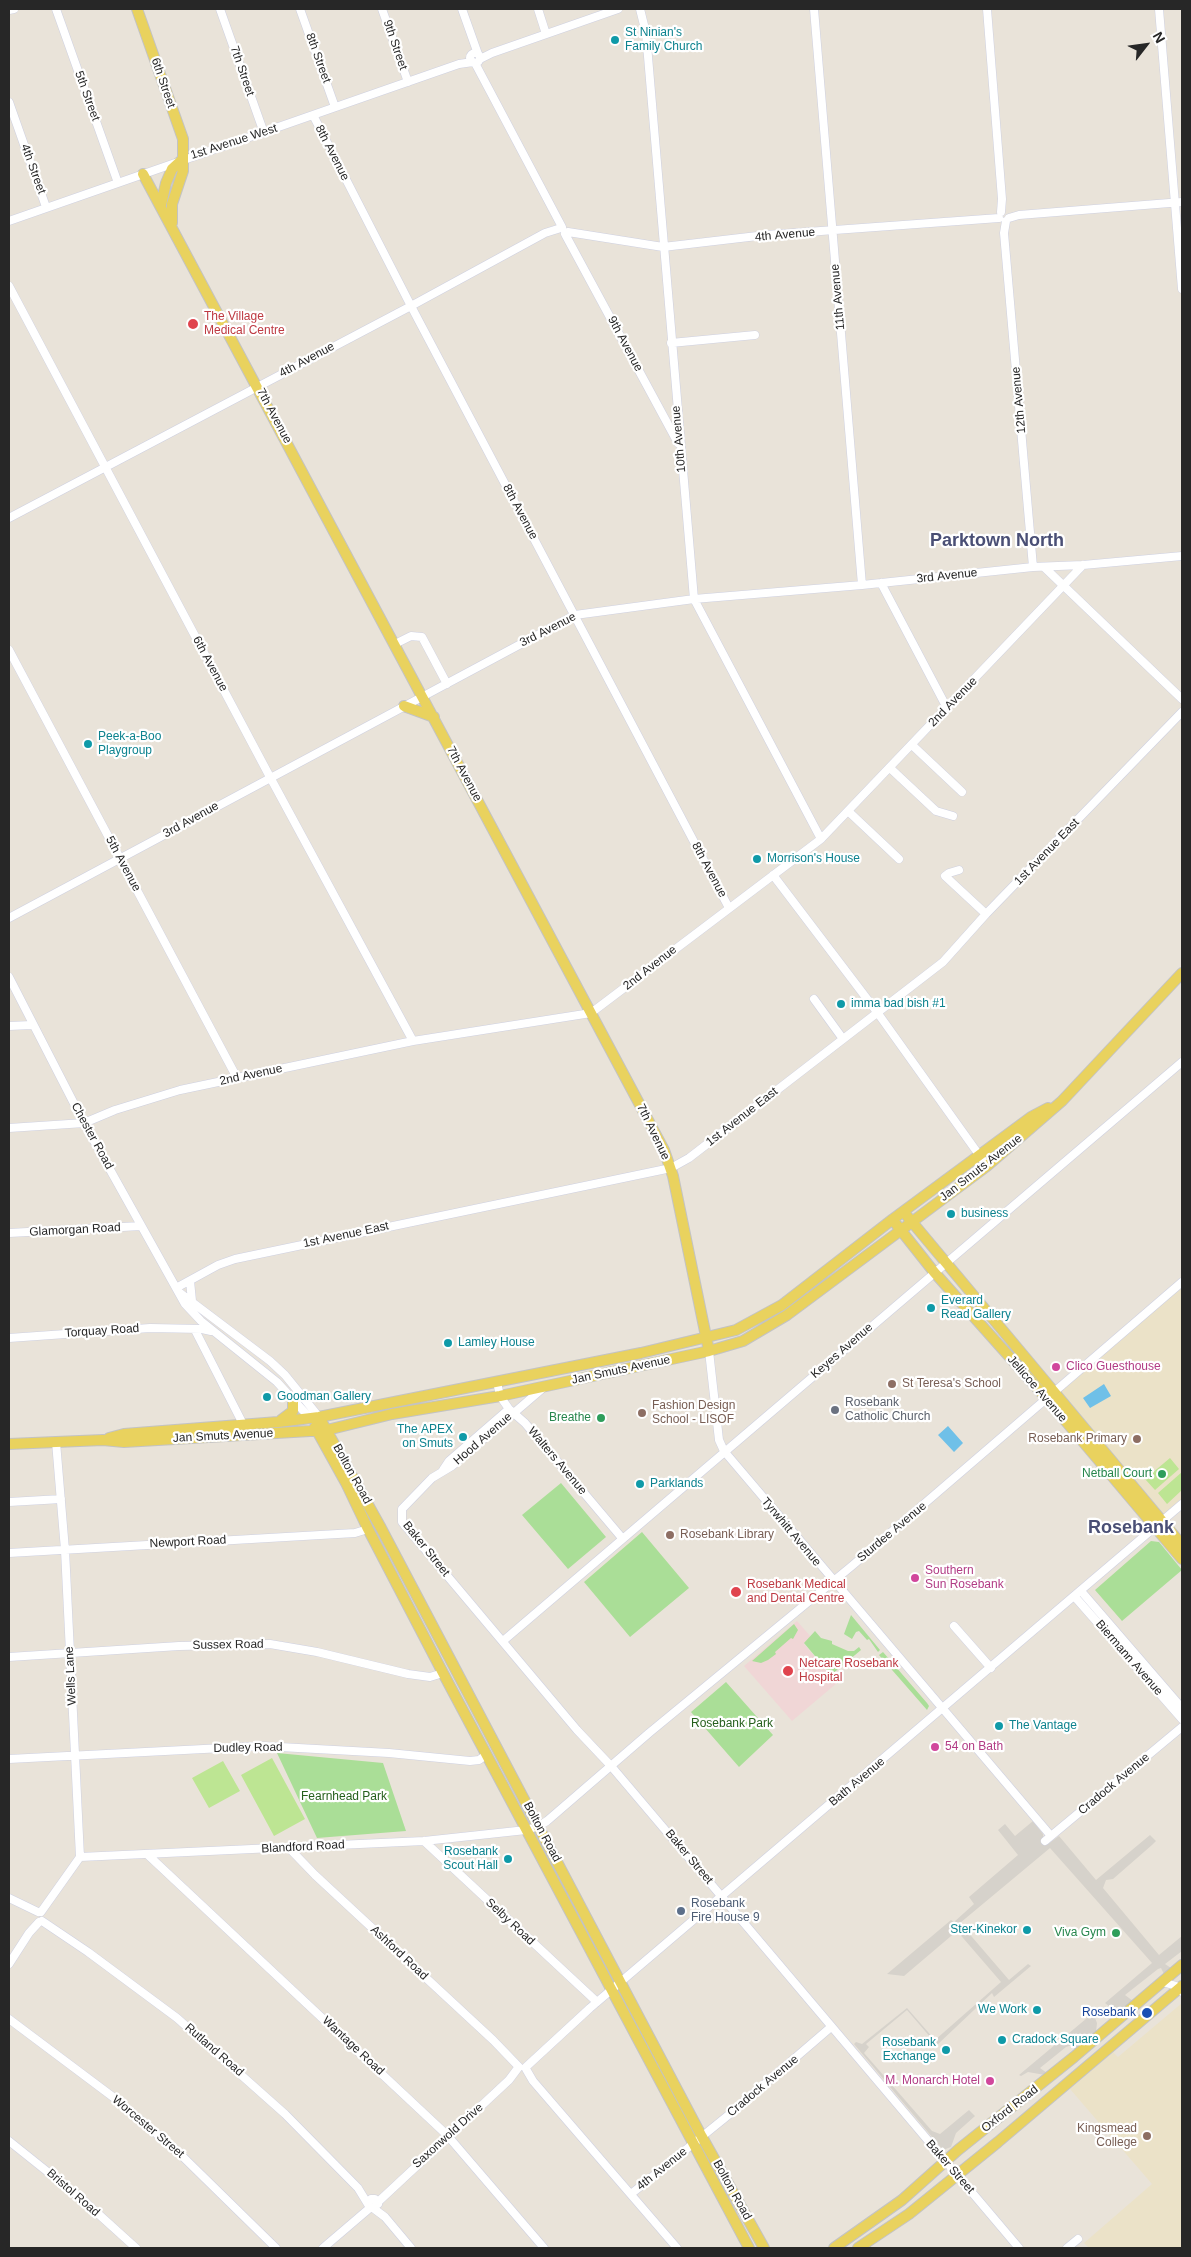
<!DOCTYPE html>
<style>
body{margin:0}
#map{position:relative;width:1191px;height:2257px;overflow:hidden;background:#e9e3d9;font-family:Helvetica,sans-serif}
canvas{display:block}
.frame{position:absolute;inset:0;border:10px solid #272727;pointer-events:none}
.north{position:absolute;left:1121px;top:20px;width:50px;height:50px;-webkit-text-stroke:4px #fff;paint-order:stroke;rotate:60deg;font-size:14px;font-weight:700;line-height:20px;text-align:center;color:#272727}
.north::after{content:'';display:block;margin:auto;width:18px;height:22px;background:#272727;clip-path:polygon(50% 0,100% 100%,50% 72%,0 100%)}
</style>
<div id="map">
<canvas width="1191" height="2257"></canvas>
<div class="frame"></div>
<div class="north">N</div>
</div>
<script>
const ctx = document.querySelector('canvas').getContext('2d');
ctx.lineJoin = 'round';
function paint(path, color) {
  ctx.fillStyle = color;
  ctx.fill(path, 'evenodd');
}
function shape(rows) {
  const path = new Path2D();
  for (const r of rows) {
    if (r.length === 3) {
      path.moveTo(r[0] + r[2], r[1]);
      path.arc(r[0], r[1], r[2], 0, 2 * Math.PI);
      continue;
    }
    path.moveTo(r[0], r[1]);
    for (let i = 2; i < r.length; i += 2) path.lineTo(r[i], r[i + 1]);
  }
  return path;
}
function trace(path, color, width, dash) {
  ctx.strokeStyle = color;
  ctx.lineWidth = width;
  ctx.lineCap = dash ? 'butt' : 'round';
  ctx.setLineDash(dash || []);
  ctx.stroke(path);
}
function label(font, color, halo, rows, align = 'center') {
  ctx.font = font + ' Helvetica,sans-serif';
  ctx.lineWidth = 4.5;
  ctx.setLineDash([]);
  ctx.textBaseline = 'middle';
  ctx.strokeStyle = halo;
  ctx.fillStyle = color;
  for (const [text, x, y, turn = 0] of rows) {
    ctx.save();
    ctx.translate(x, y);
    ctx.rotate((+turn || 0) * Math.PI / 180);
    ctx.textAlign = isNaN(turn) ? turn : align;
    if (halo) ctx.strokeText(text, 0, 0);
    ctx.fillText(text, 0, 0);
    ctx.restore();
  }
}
const education = shape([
 [1182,1283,1182,1504,1162,1522,1054,1393],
 [1182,2003,1182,2248,1089,2248,1084,2243,1152,2184,1070,2089,1113,2052,1118,2057]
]);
const medical = shape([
 [797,1621,811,1637,804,1644,837,1683,792,1721,744,1666]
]);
const green = shape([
 [561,1483,606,1537,568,1569,522,1515],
 [642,1532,689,1588,630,1637,584,1582],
 [1151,1541,1159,1542,1182,1570,1122,1621,1095,1590],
 [851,1615,880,1650,878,1652,869,1639,867,1640,859,1631,856,1632,852,1639,844,1634],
 [794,1624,798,1630,793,1639,791,1638,775,1652,776,1654,768,1660,761,1663,752,1661],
 [815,1631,821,1638,832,1641,832,1644,848,1651,854,1651,859,1647,861,1650,831,1675,804,1643],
 [883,1652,927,1703,929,1706,927,1710,879,1655],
 [726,1682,773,1735,739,1767,691,1712],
 [277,1753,383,1763,406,1831,317,1838]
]);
const pitch = shape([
 [1170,1458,1179,1469,1155,1490,1145,1479],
 [1182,1472,1182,1490,1167,1504,1158,1493],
 [272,1758,305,1819,274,1836,241,1775],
 [223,1761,240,1791,209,1808,192,1778]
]);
const plaza = shape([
 [1033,1821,1043,1834,1043,1838,1048,1844,1059,1836,1096,1880,1150,1835,1156,1841,1152,1845,1113,1879,1106,1880,1103,1888,1159,1955,1182,1936,1182,1951,1165,1964,1171,1968,1164,1974,1161,1968,1158,1969,1125,1995,1133,2001,1120,2010,1114,2010,1110,2007,1105,2003,1152,1963,1050,1848,960,1923,1009,1980,1028,1964,1031,1966,994,1997,992,1993,937,2045,907,2010,866,2044,869,2047,864,2053,932,2131,940,2134,969,2110,975,2116,956,2133,951,2147,943,2150,854,2044,856,2042,862,2044,907,2008,935,2040,1001,1982,957,1931,904,1976,887,1974,951,1920,954,1922,974,1904,969,1897,1018,1855,998,1830,1005,1824,1015,1836],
 [1093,2013,1097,2023,1096,2032,1075,2050,1072,2045,1066,2047,1040,2068,1047,2073,1045,2075,1028,2072,1021,2076,1019,2075]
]);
const water = shape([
 [1104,1384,1111,1396,1090,1408,1083,1398],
 [948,1426,963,1443,954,1452,938,1435]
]);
const minor = shape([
 [56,9,118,183],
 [220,9,264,133],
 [300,9,335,107],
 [382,9,408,82],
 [462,9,478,54],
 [538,9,546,34],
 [640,9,646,33,694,599,821,839],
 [814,9,862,585],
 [987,9,1002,199,1001,212],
 [1159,9,1182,289],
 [9,10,14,9],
 [475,58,5],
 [480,59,492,53,618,9],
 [475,63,562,227],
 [9,102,46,207],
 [313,115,411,306,729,908],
 [1009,218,1019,215,1182,202],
 [9,221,459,64,473,62],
 [1006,221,1004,233,1033,567],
 [568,232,663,247,766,235,999,218],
 [565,234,678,443],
 [9,286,270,777,413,1041],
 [671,343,755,335],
 [9,518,411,306,545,233,561,228],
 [1044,567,1182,699],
 [881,583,947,708],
 [395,644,411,636,422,637,447,684],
 [9,650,237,1078],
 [912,745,962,792],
 [890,768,936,811,953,816],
 [848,811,899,859],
 [959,870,949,873,945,876,986,914],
 [773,875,877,1012,987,1166],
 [9,918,575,615,694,599,862,585,1033,567,1083,565,1182,556],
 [9,977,84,1123,185,1304,201,1321,277,1382,309,1417],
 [814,999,843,1039],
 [9,1026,32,1025],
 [9,1128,84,1123,115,1110,180,1090,413,1041,591,1013,821,839,1083,565],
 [9,1233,141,1226],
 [190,1281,192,1301],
 [176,1288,218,1265,235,1259,671,1168,689,1158,943,962,986,914,1182,712],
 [180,1293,270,1361,285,1375,319,1417],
 [195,1330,243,1424],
 [9,1338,150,1328,202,1329,211,1331],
 [709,1351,719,1440,724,1451,1051,1836],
 [497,1382,500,1396,509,1409,525,1423,622,1538],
 [543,1388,452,1466,432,1478,402,1509,402,1522,577,1730,611,1766,722,1897,1019,2248],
 [443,1470,449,1461,509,1409],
 [9,1502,61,1499],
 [9,1553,355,1533,368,1529],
 [1081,1591,1182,1708],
 [1075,1597,1182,1719],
 [954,1626,991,1668],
 [503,1641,1182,1062],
 [9,1657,179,1646,270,1644,317,1652,408,1674,430,1677,443,1673],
 [9,1759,262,1746,389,1753,470,1761,479,1760,486,1755],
 [424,1841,597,2002],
 [1045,1841,1182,1727],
 [289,1848,315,1875,493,2040,519,2067],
 [148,1855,447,2135,544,2248],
 [80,1857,424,1841,526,1830,539,1826,547,1821,649,1733,853,1565,1182,1282],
 [9,1898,38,1912],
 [41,1912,80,1857,65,1550,56,1442],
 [42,1921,88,1952,177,2018,285,2114,358,2188,369,2206,373,2208,378,2204,375,2199,371,2199,368,2202],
 [9,1964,29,1933,39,1922],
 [1163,1982,1176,1986,1182,1992],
 [9,2019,113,2097,178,2152,276,2248],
 [526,2067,590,2008,1182,1504],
 [526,2069,533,2081,677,2248],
 [9,2141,84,2201,136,2248],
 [631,2194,731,2113,831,2027],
 [378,2202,509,2080,518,2068],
 [373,2208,385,2217,411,2248],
 [323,2248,371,2207],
 [1067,2248,1078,2239]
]);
const major = shape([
 [137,9,183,139,183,171,172,204,172,223],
 [143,174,664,1150,673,1176,709,1351],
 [161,205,166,183,172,169,183,159],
 [404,706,434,717],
 [907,1216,1182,1545],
 [896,1224,934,1272,1047,1399,1182,1559],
 [319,1417,381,1528,702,2137,764,2248],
 [281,1420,293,1411,293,1399],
 [315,1427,346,1483,368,1529,443,1673,749,2248],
 [109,1438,124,1434,278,1422,319,1417,641,1353,736,1330,782,1305,893,1219,1031,1117,1048,1108],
 [9,1444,103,1440,124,1442,327,1430,392,1414,500,1396,709,1351,743,1341,787,1315,987,1166,1062,1101,1182,973],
 [834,2248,902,2200,958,2150,1074,2057,1182,1965],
 [858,2248,909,2214,998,2142,1182,1986]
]);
const markers = [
 [615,40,5,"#0f9aa8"],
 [193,324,6,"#e0444e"],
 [88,744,5,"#0f9aa8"],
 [757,859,5,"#0f9aa8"],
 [841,1004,5,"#0f9aa8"],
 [951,1214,5,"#0f9aa8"],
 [931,1308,5,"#0f9aa8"],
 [448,1343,5,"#0f9aa8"],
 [1056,1367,5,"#d1479c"],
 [892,1384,5,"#8d6e63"],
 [267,1397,5,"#0f9aa8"],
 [835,1410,5,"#6b7280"],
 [642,1413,5,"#8d6e63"],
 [601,1418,5,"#2e9e5b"],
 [463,1437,5,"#0f9aa8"],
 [1137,1439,5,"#8d6e63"],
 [1162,1474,5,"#2e9e5b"],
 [640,1484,5,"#0f9aa8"],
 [670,1535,5,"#8d6e63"],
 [915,1578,5,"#d1479c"],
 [736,1592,6,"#e0444e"],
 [788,1671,6,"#e0444e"],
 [999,1726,5,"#0f9aa8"],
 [935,1747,5,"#d1479c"],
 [508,1859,5,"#0f9aa8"],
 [681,1911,5,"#5c6f8a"],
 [1027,1930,5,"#0f9aa8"],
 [1116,1933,5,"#2e9e5b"],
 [1037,2010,5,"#0f9aa8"],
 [1147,2013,6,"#1a4fb4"],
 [1002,2040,5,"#0f9aa8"],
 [946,2050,5,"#0f9aa8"],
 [990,2081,5,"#d1479c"],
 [1147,2136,5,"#8d6e63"]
];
const cultureNames = [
 ["St Ninian's",625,33],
 ["Family Church",625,47],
 ["Peek-a-Boo",98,737],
 ["Playgroup",98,751],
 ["Morrison's House",767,859],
 ["imma bad bish #1",851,1004],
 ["business",961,1214],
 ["Everard",941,1301],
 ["Read Gallery",941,1315],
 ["Lamley House",458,1343],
 ["Goodman Gallery",277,1397],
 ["The APEX",453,1430,"right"],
 ["on Smuts",453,1444,"right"],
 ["Parklands",650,1484],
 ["The Vantage",1009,1726],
 ["Rosebank",498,1852,"right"],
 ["Scout Hall",498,1866,"right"],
 ["Ster-Kinekor",1017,1930,"right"],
 ["We Work",1027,2010,"right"],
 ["Cradock Square",1012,2040],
 ["Rosebank",936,2043,"right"],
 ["Exchange",936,2057,"right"]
];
const streetNames = [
 ["9th Street",395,45,71],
 ["8th Street",318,58,70],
 ["7th Street",242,71,71],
 ["6th Street",163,83,71],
 ["5th Street",87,96,70],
 ["1st Avenue West",234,142,-18],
 ["8th Avenue",332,153,63],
 ["4th Street",33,169,70],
 ["4th Avenue",785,235,-5],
 ["11th Avenue",838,297,-95],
 ["9th Avenue",625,344,62],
 ["4th Avenue",307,360,-28],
 ["12th Avenue",1019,400,-95],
 ["7th Avenue",274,416,62],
 ["10th Avenue",679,439,-95],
 ["8th Avenue",520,512,62],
 ["3rd Avenue",947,576,-6],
 ["3rd Avenue",548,630,-27],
 ["6th Avenue",210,664,62],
 ["2nd Avenue",953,702,-46],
 ["7th Avenue",464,774,62],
 ["3rd Avenue",191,820,-29],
 ["1st Avenue East",1047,852,-46],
 ["5th Avenue",123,864,62],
 ["8th Avenue",709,870,62],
 ["2nd Avenue",650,968,-38],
 ["2nd Avenue",251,1075,-12],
 ["1st Avenue East",742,1117,-38],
 ["7th Avenue",653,1132,64],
 ["Chester Road",92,1136,61],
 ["Jan Smuts Avenue",981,1168,-38],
 ["Glamorgan Road",75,1230,-3],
 ["1st Avenue East",346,1235,-12],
 ["Torquay Road",102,1331,-4],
 ["Keyes Avenue",842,1351,-41],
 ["Jan Smuts Avenue",621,1370,-12],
 ["Jellicoe Avenue",1037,1389,49],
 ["Jan Smuts Avenue",223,1436,-3],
 ["Hood Avenue",483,1439,-41],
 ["Walters Avenue",557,1461,50],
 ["Bolton Road",352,1474,61],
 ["Tyrwhitt Avenue",791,1532,50],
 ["Sturdee Avenue",892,1532,-40],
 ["Newport Road",188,1542,-3],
 ["Baker Street",426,1549,51],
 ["Sussex Road",228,1645,-1],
 ["Biermann Avenue",1129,1658,49],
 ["Wells Lane",71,1676,-93],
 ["Dudley Road",248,1748,-1],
 ["Bath Avenue",857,1782,-40],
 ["Cradock Avenue",1114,1784,-40],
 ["Bolton Road",542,1832,62],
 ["Blandford Road",303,1847,-3],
 ["Baker Street",689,1857,50],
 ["Selby Road",510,1922,43],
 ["Ashford Road",399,1953,43],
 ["Wantage Road",353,2046,43],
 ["Rutland Road",214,2050,41],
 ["Cradock Avenue",763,2086,-40],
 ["Oxford Road",1010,2109,-38],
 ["Worcester Street",148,2127,40],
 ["Saxonwold Drive",448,2136,-42],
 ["Baker Street",950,2167,49],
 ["4th Avenue",662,2169,-39],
 ["Bolton Road",732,2190,61],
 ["Bristol Road",73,2193,41]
];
const healthNames = [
 ["The Village",204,317],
 ["Medical Centre",204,331],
 ["Rosebank Medical",747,1585],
 ["and Dental Centre",747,1599],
 ["Netcare Rosebank",799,1664],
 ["Hospital",799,1678]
];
const hotelNames = [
 ["Clico Guesthouse",1066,1367],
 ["Southern",925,1571],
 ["Sun Rosebank",925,1585],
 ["54 on Bath",945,1747],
 ["M. Monarch Hotel",980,2081,"right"]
];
const educationNames = [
 ["St Teresa's School",902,1384],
 ["Fashion Design",652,1406],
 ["School - LISOF",652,1420],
 ["Rosebank Primary",1127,1439,"right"],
 ["Rosebank Library",680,1535],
 ["Kingsmead",1137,2129,"right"],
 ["College",1137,2143,"right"]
];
const worshipNames = [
 ["Rosebank",845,1403],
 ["Catholic Church",845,1417]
];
const leisureNames = [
 ["Breathe",591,1418],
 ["Netball Court",1152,1474],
 ["Viva Gym",1106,1933]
];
const parkNames = [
 ["Rosebank Park",732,1724],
 ["Fearnhead Park",344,1797]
];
const serviceNames = [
 ["Rosebank",691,1904],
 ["Fire House 9",691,1918]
];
const transitNames = [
 ["Rosebank",1136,2013]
];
const districtNames = [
 ["Parktown North",997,541],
 ["Rosebank",1131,1528]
];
paint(education, '#ebe2c8');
paint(medical, '#f0d6d6');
paint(green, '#aade97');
paint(pitch, '#bde593');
paint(plaza, '#d6d2cb');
paint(water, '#6fc0e8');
trace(minor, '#ced0e0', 9);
trace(major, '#c3c3c3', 12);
trace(minor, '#fff', 8);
trace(major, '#e9d25e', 10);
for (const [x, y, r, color] of markers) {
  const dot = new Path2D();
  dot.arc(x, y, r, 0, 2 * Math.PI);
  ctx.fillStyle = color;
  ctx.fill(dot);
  trace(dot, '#fff', 2);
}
label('12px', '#0d838f', '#fff', cultureNames, 'left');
label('12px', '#272727', '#fff', streetNames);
label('12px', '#be3a42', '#fff', healthNames, 'left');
label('12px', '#b23c85', '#fff', hotelNames, 'left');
label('12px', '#785e54', '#fff', educationNames, 'left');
label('12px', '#5b616d', '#fff', worshipNames, 'left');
label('12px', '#27864d', '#fff', leisureNames, 'right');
label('12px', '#255f1c', '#fff', parkNames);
label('12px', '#4e5e75', '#fff', serviceNames, 'left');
label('12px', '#164399', '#fff', transitNames, 'right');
label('bold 18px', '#4a4f75', '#fff', districtNames);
</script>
